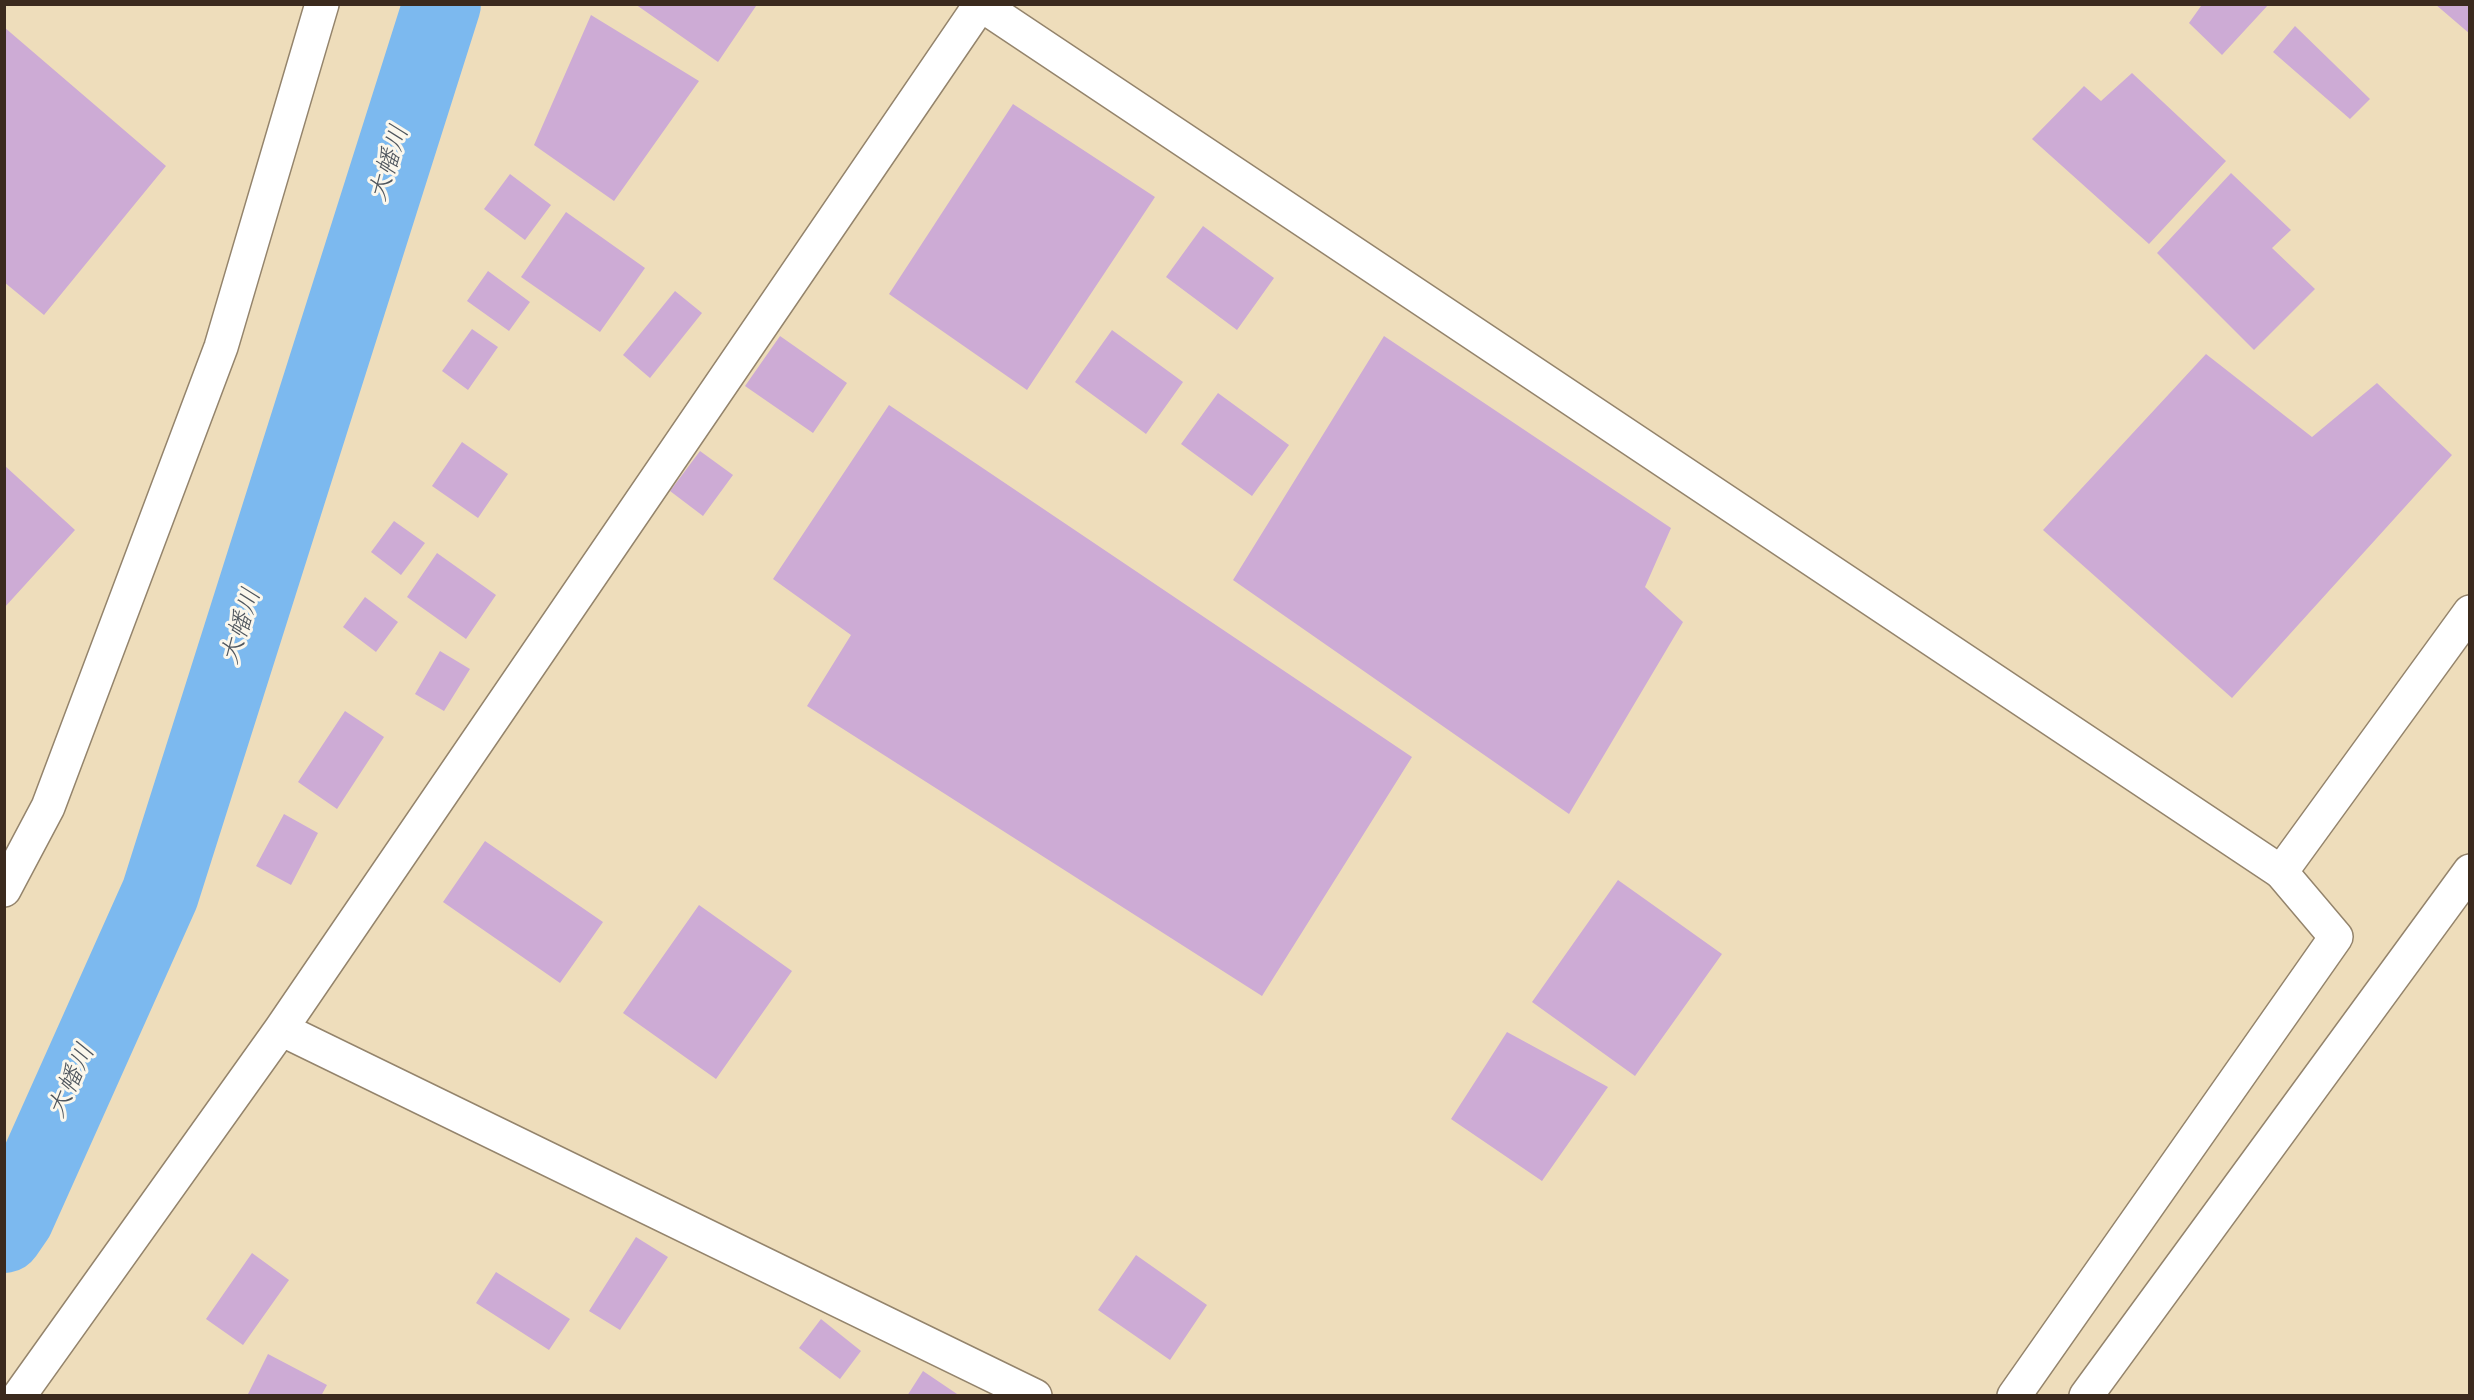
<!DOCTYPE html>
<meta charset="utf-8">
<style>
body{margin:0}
#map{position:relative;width:2474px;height:1400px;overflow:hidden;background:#edb;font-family:"Indie Flower",sans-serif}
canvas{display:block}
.frame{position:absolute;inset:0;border:6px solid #3b2a1e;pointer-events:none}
</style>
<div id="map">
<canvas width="2474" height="1400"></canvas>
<div class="frame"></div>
</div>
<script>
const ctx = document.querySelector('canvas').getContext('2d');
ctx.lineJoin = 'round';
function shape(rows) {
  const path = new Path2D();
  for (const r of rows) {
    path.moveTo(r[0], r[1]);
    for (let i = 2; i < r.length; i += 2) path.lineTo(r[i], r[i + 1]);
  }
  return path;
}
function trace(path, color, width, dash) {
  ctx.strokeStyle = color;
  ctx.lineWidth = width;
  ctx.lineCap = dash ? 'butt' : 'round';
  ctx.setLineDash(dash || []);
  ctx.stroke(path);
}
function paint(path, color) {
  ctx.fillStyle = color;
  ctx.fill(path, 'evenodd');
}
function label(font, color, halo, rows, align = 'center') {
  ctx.font = font + ' "Indie Flower","Klee One",sans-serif';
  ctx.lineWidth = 6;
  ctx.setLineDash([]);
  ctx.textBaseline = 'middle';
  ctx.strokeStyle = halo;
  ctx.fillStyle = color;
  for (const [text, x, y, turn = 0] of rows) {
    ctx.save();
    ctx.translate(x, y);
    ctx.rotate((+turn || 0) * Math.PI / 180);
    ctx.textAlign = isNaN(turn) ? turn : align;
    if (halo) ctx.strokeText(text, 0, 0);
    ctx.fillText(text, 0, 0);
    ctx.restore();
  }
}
const river = shape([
 [4,1234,15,1218,160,894,442,4]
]);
const building = shape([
 [635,4,754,4,756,6,718,62],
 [2199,4,2269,4,2222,55,2189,23,2201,6],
 [2435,4,2470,4,2470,34],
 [591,15,699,81,614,201,534,145],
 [2295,26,2370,99,2350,119,2273,52],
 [4,27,166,166,44,315,4,282],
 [2132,73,2226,161,2149,244,2032,139,2084,86,2101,101],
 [1013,104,1155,197,1027,390,889,294],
 [2231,173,2291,230,2272,248,2315,289,2254,350,2157,253],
 [510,174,551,205,525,240,484,209],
 [566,212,645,268,600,332,521,277],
 [1203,226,1274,278,1237,330,1166,277],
 [488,271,530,302,509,331,467,301],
 [675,291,702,313,650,378,623,355],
 [472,329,498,347,468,390,442,371],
 [1112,330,1183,382,1146,434,1075,382],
 [780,336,847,383,813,433,745,386],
 [1384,336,1671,528,1645,587,1683,622,1569,814,1233,580],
 [2206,354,2312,437,2377,383,2452,455,2232,698,2043,530],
 [1218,393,1289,445,1252,496,1181,444],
 [889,405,1412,757,1262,996,807,706,851,635,773,579],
 [462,442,508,474,478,518,432,486],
 [700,451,733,475,703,516,670,491],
 [4,465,75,530,4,608],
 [394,521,425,543,401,575,371,552],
 [437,553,496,595,466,639,407,597],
 [365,597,398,622,376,652,343,627],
 [440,651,470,669,444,711,415,694],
 [345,711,384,737,337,809,298,782],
 [284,814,318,833,291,885,256,866],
 [485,841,603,922,560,983,443,902],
 [1618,880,1722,954,1635,1076,1532,1002],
 [699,905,792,971,716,1079,623,1013],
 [1507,1032,1608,1087,1542,1181,1451,1119],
 [636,1237,668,1257,620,1330,589,1311],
 [252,1253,289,1280,243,1345,206,1319],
 [1136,1255,1207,1305,1170,1360,1098,1310],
 [496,1272,570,1319,549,1350,476,1303],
 [821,1319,861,1351,840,1379,799,1348],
 [268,1354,327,1385,321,1396,247,1396],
 [923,1371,960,1396,907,1396]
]);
const minor = shape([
 [4,890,48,807,221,347,322,4],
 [281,1029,1035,1396],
 [19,1396,281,1029,980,5],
 [2014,1396,2336,937,2281,872]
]);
const tertiary = shape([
 [980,4,2281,872,2470,612],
 [2086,1396,2470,871]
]);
const waterNames = [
 ["大幡川",392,164,-72],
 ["大幡川",244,627,-72],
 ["大幡川",74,1082,-65]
];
trace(river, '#7cb9ef', 78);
paint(building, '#cdabd5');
trace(minor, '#94846c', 36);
trace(tertiary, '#94846c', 36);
trace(minor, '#fff', 33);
trace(tertiary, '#fff', 33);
label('italic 26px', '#4e555d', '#fbf7ec', waterNames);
</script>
